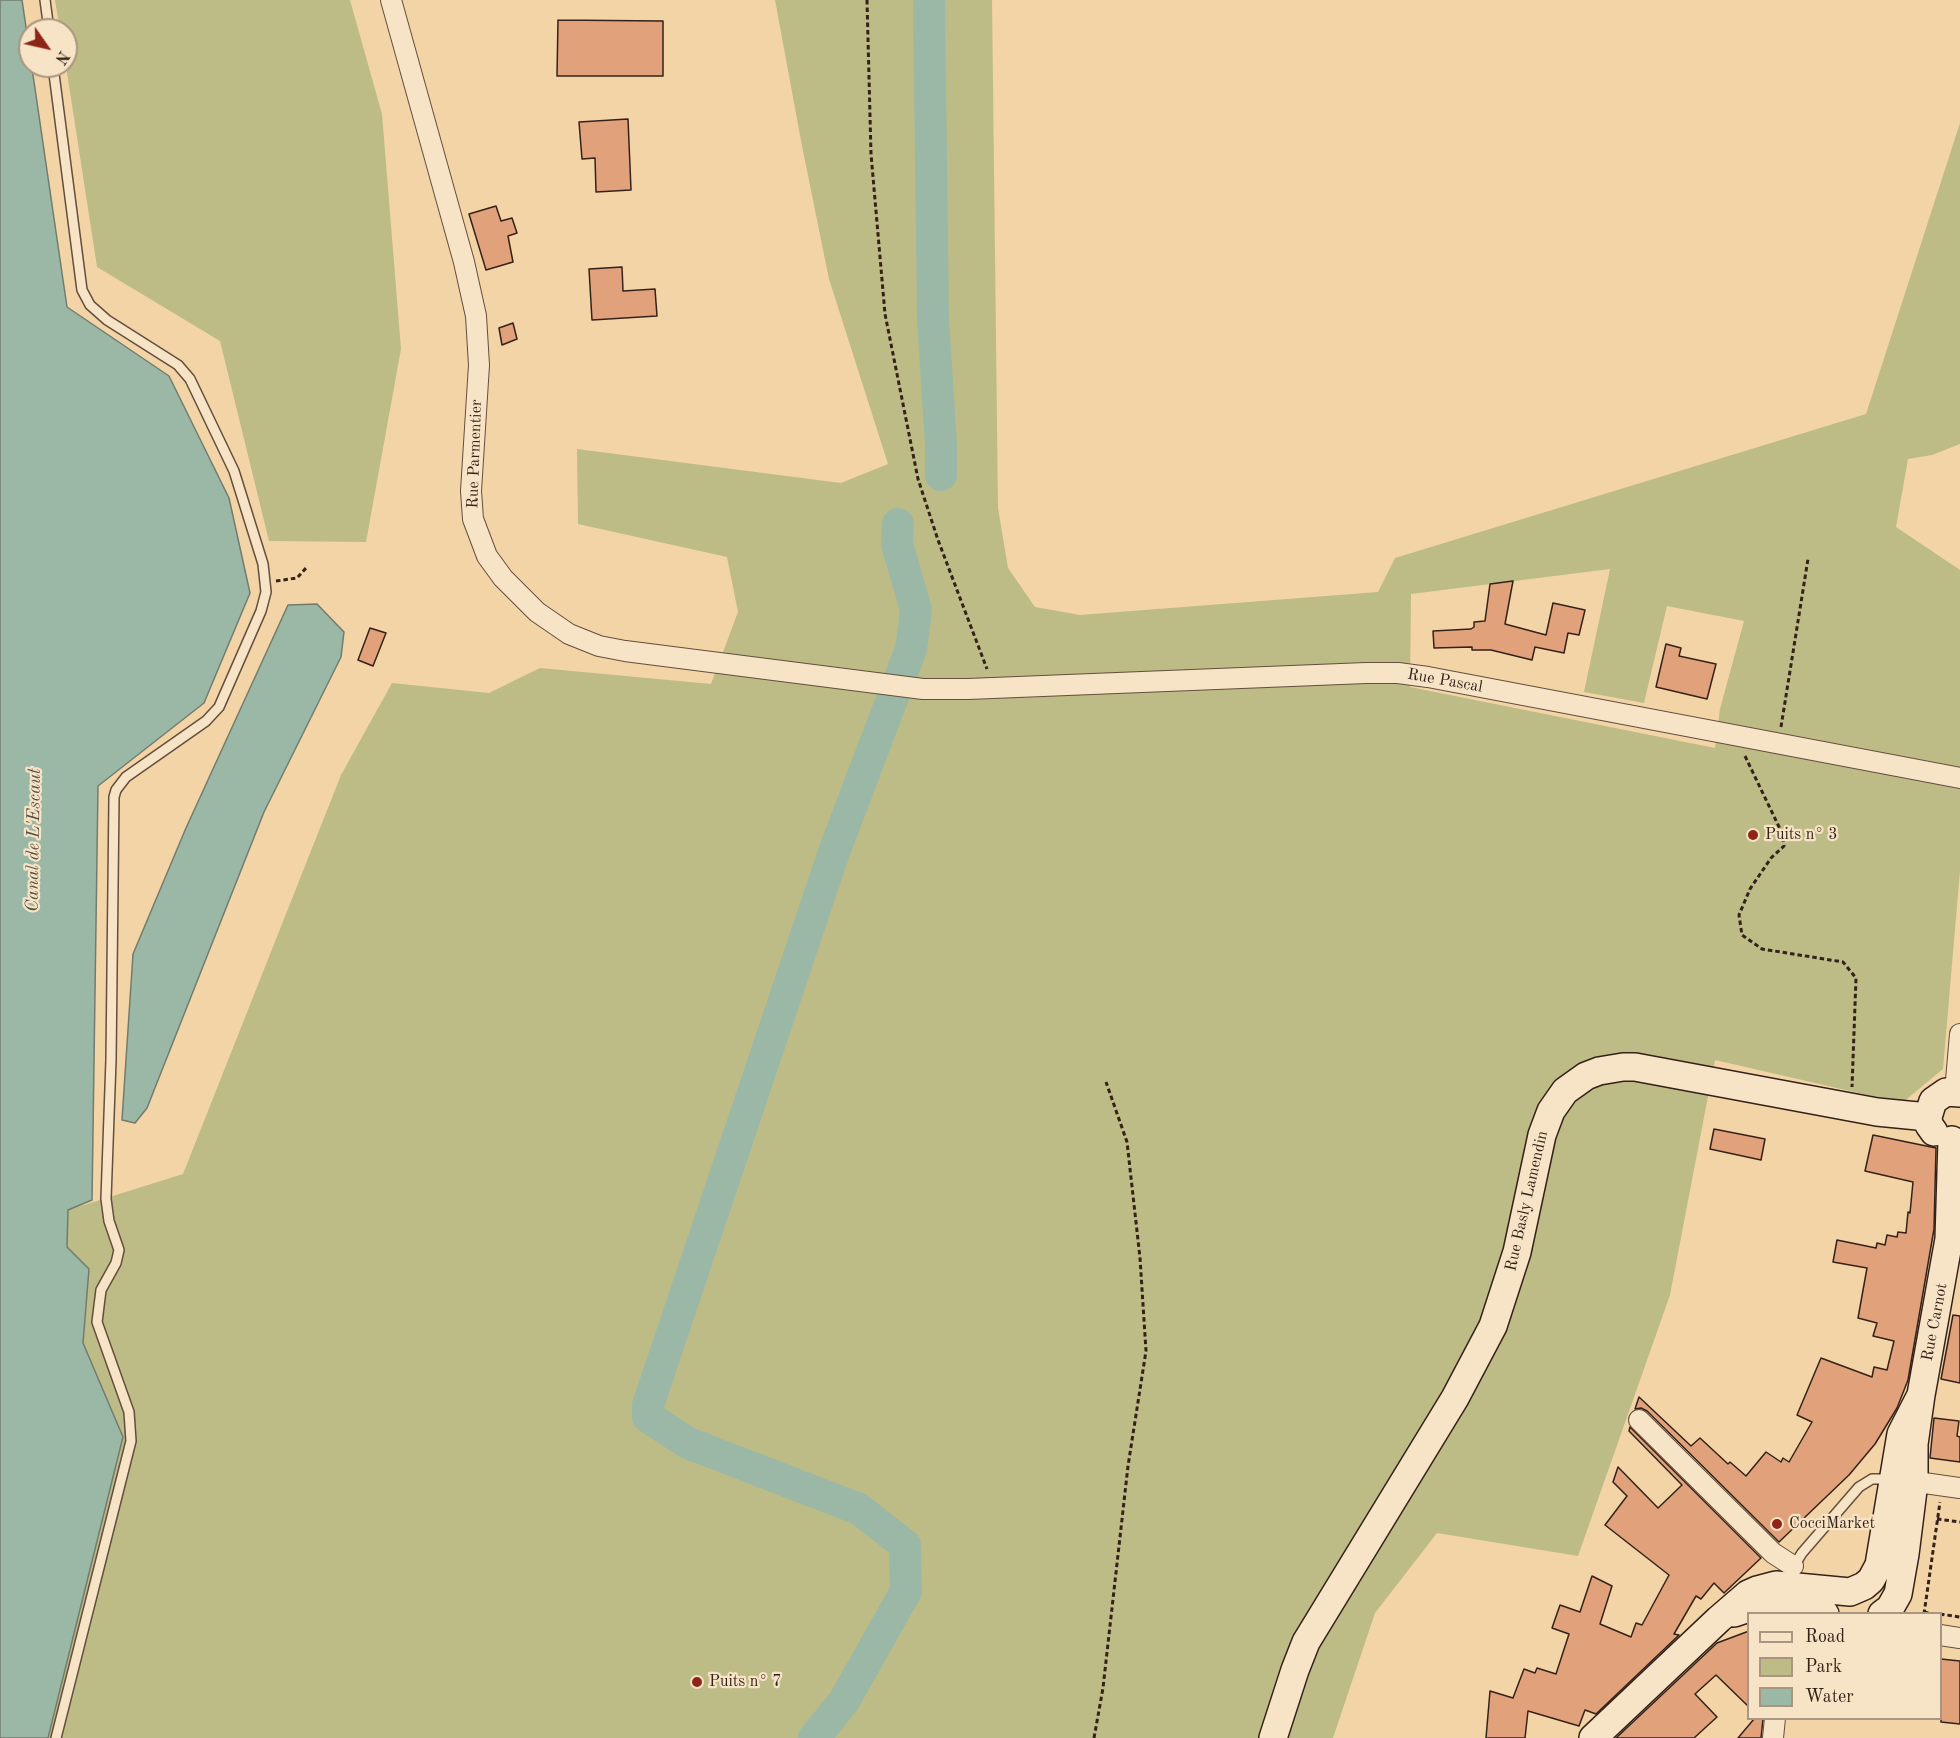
<!DOCTYPE html>
<meta charset="utf-8">
<style>
body{margin:0}
#map{position:relative;width:1960px;height:1738px;overflow:hidden;background:#f3d4a6;font-family:"Old Standard TT",serif}
canvas{display:block}
.legend{position:absolute;left:1747px;top:1612px;width:195px;height:108px;box-sizing:border-box;background:#f7e3c5;border:2px solid #a99681;margin:0;padding:8px 10px;list-style:none;font-size:18px;color:#34221a}
.legend li{display:flex;align-items:center;gap:12px;height:30px}
.legend b{width:30px;border:2px solid #a99681}
.north{position:absolute;left:18px;top:18px;width:60px;height:60px;box-sizing:border-box;background:#f7e3c5;border:2px solid #a99681;border-radius:50%;rotate:124deg;font-size:16px;font-weight:700;line-height:24px;text-align:center;color:#34221a}
.north::after{content:'';display:block;margin:auto;width:21px;height:27px;background:#8f2418;clip-path:polygon(50% 0,100% 100%,50% 72%,0 100%)}
</style>
<div id="map">
<canvas width="1960" height="1738"></canvas>
<ul class="legend">
<li><b style="height:8px;background:#f7e3c5"></b>Road</li>
<li><b style="height:16px;background:#bdbc86"></b>Park</li>
<li><b style="height:16px;background:#9bb8a6"></b>Water</li>
</ul>
<div class="north">N</div>
</div>
<script>
const ctx = document.querySelector('canvas').getContext('2d');
ctx.lineJoin = 'round';
function paint(path, color) {
  ctx.fillStyle = color;
  ctx.fill(path, 'evenodd');
}
function shape(rows) {
  const path = new Path2D();
  for (const r of rows) {
    path.moveTo(r[0], r[1]);
    for (let i = 2; i < r.length; i += 2) path.lineTo(r[i], r[i + 1]);
  }
  return path;
}
function trace(path, color, width, dash) {
  ctx.strokeStyle = color;
  ctx.lineWidth = width;
  ctx.lineCap = dash ? 'butt' : 'round';
  ctx.setLineDash(dash || []);
  ctx.stroke(path);
}
function label(font, color, halo, rows, align = 'center') {
  ctx.font = font + ' "Old Standard TT",serif';
  ctx.lineWidth = 4.5;
  ctx.setLineDash([]);
  ctx.textBaseline = 'middle';
  ctx.strokeStyle = halo;
  ctx.fillStyle = color;
  for (const [text, x, y, turn = 0] of rows) {
    ctx.save();
    ctx.translate(x, y);
    ctx.rotate((+turn || 0) * Math.PI / 180);
    ctx.textAlign = isNaN(turn) ? turn : align;
    if (halo) ctx.strokeText(text, 0, 0);
    ctx.fillText(text, 0, 0);
    ctx.restore();
  }
}
const green = shape([
 [55,0,350,0,382,114,401,349,366,542,269,541,220,341,97,267,66,66,66,30,60,30],
 [775,0,992,0,998,508,1008,568,1035,607,1080,615,1378,592,1395,558,1866,414,1960,123,1960,444,1932,455,1908,459,1896,527,1960,570,1960,871,1943,1069,1902,1103,1715,1060,1670,1295,1578,1556,1437,1533,1375,1613,1333,1738,48,1738,123,1437,83,1343,89,1269,67,1247,68,1210,183,1174,341,775,392,683,489,693,540,668,711,684,738,612,727,557,578,524,577,449,841,483,888,464,829,279,802,146],
 [1610,569,1584,692,1644,703,1667,606,1744,621,1720,709,1715,748,1410,687,1411,594]
]);
const water = shape([
 [0,0,22,0,67,307,169,376,229,498,250,593,204,703,98,786,92,1200,68,1210,67,1247,89,1269,83,1343,123,1437,48,1738,0,1738,0,0],
 [317,604,344,632,341,657,264,812,147,1108,135,1123,122,1120,133,954,186,828,288,605,317,604]
]);
const river = shape([
 [929,0,933,320,941,444,941,475],
 [814,1738,844,1701,906,1591,905,1545,859,1509,688,1443,648,1417,648,1405,834,852,911,649,916,610,897,544,898,524]
]);
const building = shape([
 [558,20,663,21,663,76,557,76,558,20],
 [628,119,631,190,596,192,595,158,582,159,579,122,628,119],
 [496,206,501,221,512,218,517,233,508,236,513,262,486,270,469,214,496,206],
 [622,267,623,291,655,289,657,316,592,320,589,269,622,267],
 [513,323,517,339,502,345,499,328,513,323],
 [1513,581,1505,624,1546,635,1553,603,1585,610,1579,635,1568,633,1564,653,1535,647,1532,660,1491,650,1472,650,1472,647,1434,648,1433,631,1471,629,1474,627,1474,622,1485,621,1490,584,1513,581],
 [370,628,386,633,373,666,358,660,370,628],
 [1666,644,1681,648,1679,656,1716,664,1707,699,1656,687,1666,644],
 [1714,1129,1765,1139,1761,1160,1710,1149,1714,1129],
 [1873,1135,1936,1148,1934,1229,1908,1380,1897,1408,1875,1444,1849,1475,1779,1542,1647,1411,1641,1408,1635,1409,1639,1397,1691,1446,1700,1438,1728,1464,1730,1462,1746,1476,1766,1452,1781,1462,1783,1458,1789,1462,1812,1422,1797,1415,1821,1358,1872,1377,1874,1367,1887,1370,1894,1341,1873,1336,1877,1323,1858,1318,1867,1268,1833,1262,1837,1240,1876,1248,1877,1243,1885,1245,1887,1235,1897,1237,1898,1232,1906,1233,1908,1212,1910,1213,1913,1182,1865,1171,1873,1135],
 [1953,1315,1960,1316,1960,1383,1941,1379,1953,1315],
 [1934,1418,1959,1421,1957,1436,1960,1437,1960,1462,1930,1458,1934,1418],
 [1630,1427,1761,1558,1724,1593,1714,1583,1701,1599,1696,1596,1674,1634,1679,1635,1596,1714,1585,1710,1579,1726,1528,1711,1525,1738,1486,1738,1490,1691,1513,1698,1524,1669,1535,1673,1537,1668,1556,1674,1569,1634,1552,1628,1560,1605,1580,1612,1592,1576,1612,1586,1600,1624,1631,1637,1636,1623,1642,1625,1669,1575,1605,1525,1627,1496,1613,1482,1618,1467,1658,1508,1682,1485,1629,1431,1630,1427],
 [1749,1631,1749,1707,1716,1675,1695,1694,1717,1717,1694,1738,1616,1738,1717,1643,1749,1631],
 [1941,1659,1960,1661,1960,1724,1941,1722,1941,1659],
 [1754,1719,1763,1719,1761,1738,1738,1738,1754,1719]
]);
const path = shape([
 [867,0,871,154,885,314,918,479,938,540,987,669],
 [276,581,297,578,306,568],
 [1781,727,1808,559],
 [1745,756,1782,833,1784,846,1771,858,1750,889,1739,915,1742,935,1762,949,1843,962,1856,978,1852,1087],
 [1937,1519,1960,1522],
 [1924,1612,1934,1614],
 [1924,1614,1940,1502],
 [1940,1614,1960,1617],
 [1094,1738,1103,1688,1128,1466,1146,1351,1140,1258,1127,1142,1106,1082]
]);
const lane = shape([
 [45,0,49,30],
 [53,66,82,290,90,305,107,320,178,365,190,379,234,471,263,564,266,592,261,611,219,707,206,721,126,777,116,790,114,797,111,1060,106,1199,109,1221,119,1250,116,1263,101,1290,97,1322,129,1412,131,1441,56,1738],
 [1792,1569,1802,1553,1859,1487,1872,1479,1890,1479]
]);
const street = shape([
 [391,0,464,262,476,316,479,365,471,491,473,519,487,556,503,578,537,612,569,634,599,646,625,651,923,689,968,689,1366,673,1398,673,1428,677,1960,778],
 [1955,1092,1960,1034],
 [1639,1420,1773,1553,1793,1566],
 [1903,1480,1960,1488],
 [1940,1635,1960,1638],
 [1773,1738,1775,1718]
]);
const secondary = shape([
 [1934,1132,1929,1125,1928,1117,1933,1101,1946,1092,1960,1093],
 [1734,1613,1746,1609,1766,1606,1825,1614],
 [1882,1614,1890,1608,1898,1594,1905,1554,1914,1482,1914,1444,1921,1395,1949,1239,1952,1140],
 [1273,1738,1295,1670,1306,1642,1455,1398,1493,1326,1517,1252,1542,1135,1551,1111,1565,1091,1586,1076,1599,1071,1623,1067,1635,1067,1877,1112,1928,1117],
 [1593,1738,1719,1619,1748,1594,1757,1590,1776,1585,1850,1592,1864,1586,1871,1580,1879,1565,1901,1434,1921,1395]
]);
const markers = [
 [1753,835,6,"#8f2418"],
 [1777,1524,6,"#8f2418"],
 [697,1682,6,"#8f2418"]
];
const streetNames = [
 ["Rue Parmentier",475,454,-88],
 ["Rue Pascal",1445,681,10],
 ["Rue Basly Lamendin",1527,1201,-77],
 ["Rue Carnot",1935,1322,-79]
];
const poiNames = [
 ["Puits n° 3",1765,835],
 ["CocciMarket",1789,1524],
 ["Puits n° 7",709,1682]
];
const waterNames = [
 ["Canal de L'Escaut",34,840,-89]
];
paint(green, '#bdbc86');
paint(water, '#9bb8a6');
trace(water, '#727c6e', 1.5);
trace(river, '#9bb8a6', 32);
paint(building, '#e0a17b');
trace(building, '#34221a', 1.5);
trace(lane, '#644e3d', 12);
trace(street, '#644e3d', 22);
trace(secondary, '#34221a', 30);
trace(path, '#34221a', 3, [4.5, 3]);
trace(lane, '#f7e3c5', 9);
trace(street, '#f7e3c5', 20);
trace(secondary, '#f7e3c5', 27);
for (const [x, y, r, color] of markers) {
  const dot = new Path2D();
  dot.arc(x, y, r, 0, 2 * Math.PI);
  ctx.fillStyle = color;
  ctx.fill(dot);
  trace(dot, '#f7e3c5', 2);
}
label('16px', '#34221a', '#f7e3c5', streetNames);
label('16px', '#34221a', '#f7e3c5', poiNames, 'left');
label('italic 18px', '#534f44', '#f7e3c5', waterNames);
</script>
